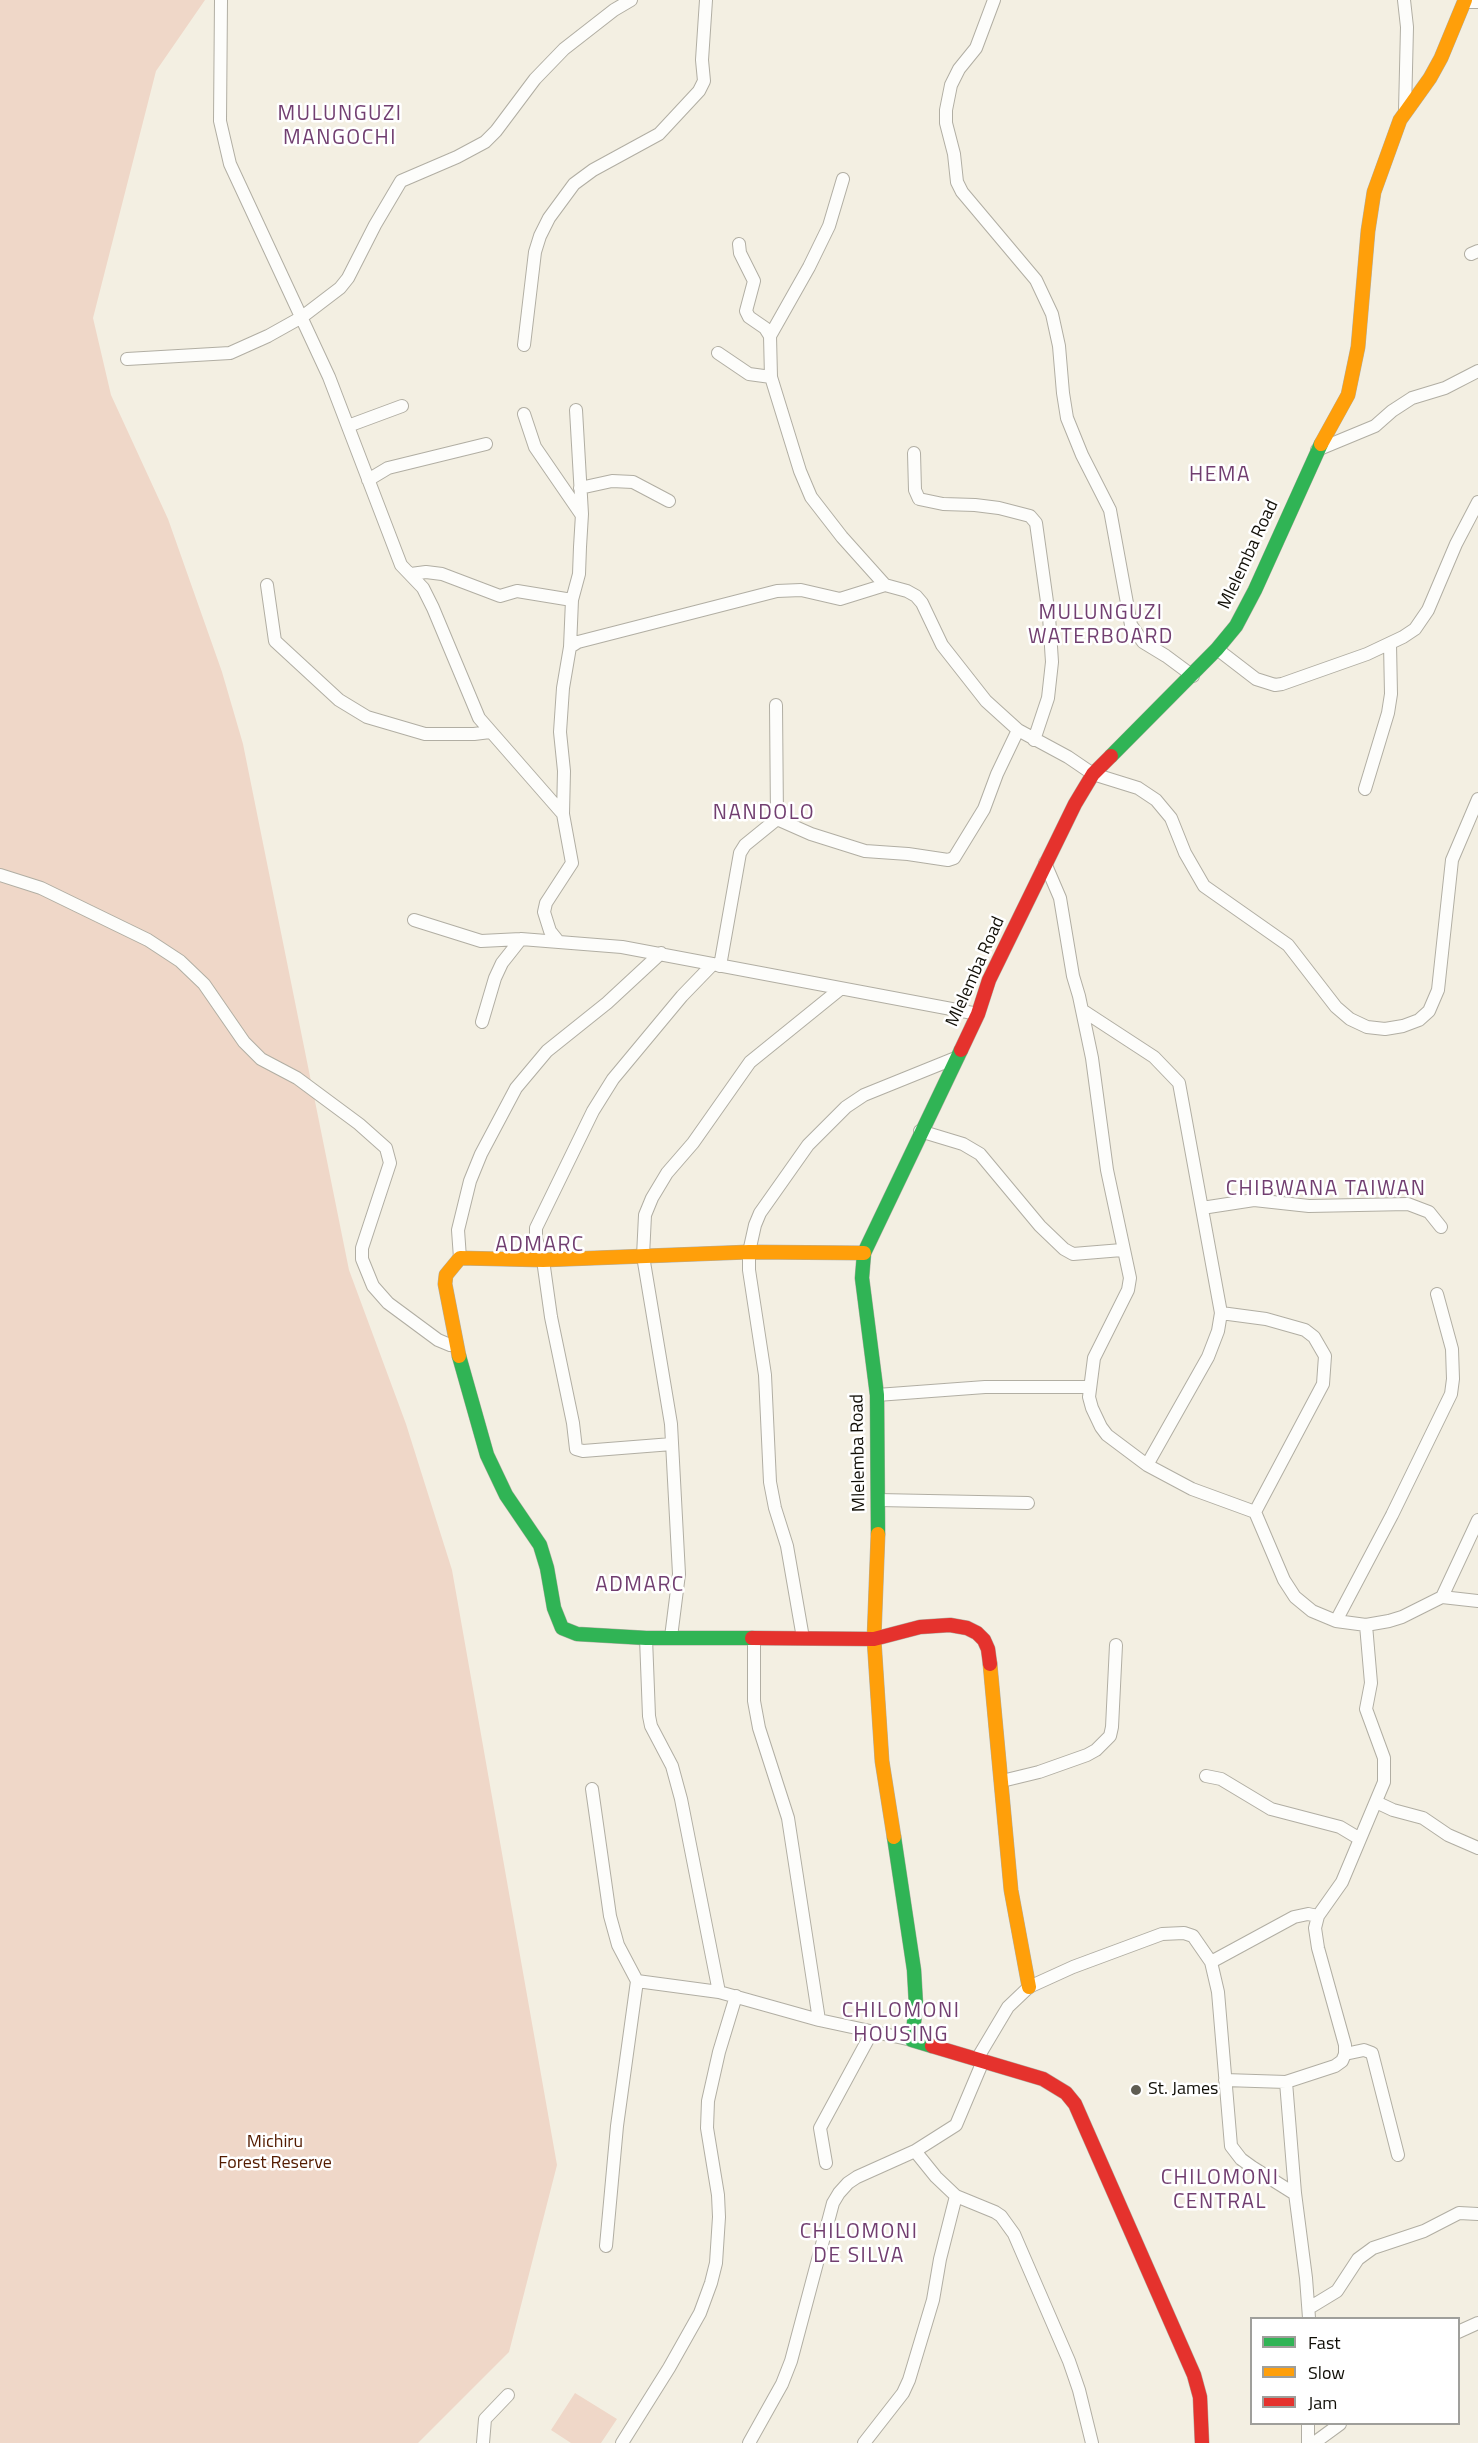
<!DOCTYPE html>
<style>
body{margin:0}
#map{position:relative;width:1478px;height:2443px;overflow:hidden;background:#f3efe2;font-family:"Titillium Web",sans-serif}
canvas{display:block}
.legend{position:absolute;left:1250px;top:2317px;width:210px;height:108px;box-sizing:border-box;background:#fff;border:2px solid #9f9f9b;margin:0;padding:8px 10px;list-style:none;font-size:18px;color:#100e06}
.legend li{display:flex;align-items:center;gap:12px;height:30px}
.legend b{width:30px;border:2px solid #9f9f9b}
</style>
<div id="map">
<canvas width="1478" height="2443"></canvas>
<ul class="legend">
<li><b style="height:8px;background:#30b455"></b>Fast</li>
<li><b style="height:8px;background:#ff9f0a"></b>Slow</li>
<li><b style="height:8px;background:#e5322d"></b>Jam</li>
</ul>
</div>
<script>
const ctx = document.querySelector('canvas').getContext('2d');
ctx.lineJoin = 'round';
function paint(path, color) {
  ctx.fillStyle = color;
  ctx.fill(path, 'evenodd');
}
function shape(rows) {
  const path = new Path2D();
  for (const r of rows) {
    path.moveTo(r[0], r[1]);
    for (let i = 2; i < r.length; i += 2) path.lineTo(r[i], r[i + 1]);
  }
  return path;
}
function trace(path, color, width, dash) {
  ctx.strokeStyle = color;
  ctx.lineWidth = width;
  ctx.lineCap = dash ? 'butt' : 'round';
  ctx.setLineDash(dash || []);
  ctx.stroke(path);
}
function label(font, color, halo, rows, align = 'center') {
  ctx.font = font + ' "Titillium Web",sans-serif';
  ctx.lineWidth = 5;
  ctx.setLineDash([]);
  ctx.textBaseline = 'middle';
  ctx.strokeStyle = halo;
  ctx.fillStyle = color;
  for (const [text, x, y, turn = 0] of rows) {
    ctx.save();
    ctx.translate(x, y);
    ctx.rotate((+turn || 0) * Math.PI / 180);
    ctx.textAlign = isNaN(turn) ? turn : align;
    if (halo) ctx.strokeText(text, 0, 0);
    ctx.fillText(text, 0, 0);
    ctx.restore();
  }
}
const green = shape([
 [0,0,205,0,156,71,93,318,111,395,168,519,222,672,243,744,349,1270,406,1424,452,1570,557,2165,509,2352,418,2443,0,2443],
 [575,2393,617,2419,601,2443,571,2443,551,2430]
]);
const street = shape([
 [221,0,220,121,230,164,329,377,401,565,423,588,433,608,479,718,563,814],
 [994,0,976,48,959,69,951,85,946,110,946,123,954,154,957,182,962,192,1036,280,1052,314,1059,346,1063,393,1067,418,1082,455,1110,510,1131,625,1143,642,1166,656,1193,676],
 [1404,0,1407,27,1405,111],
 [1465,2,1478,2],
 [739,244,740,253,754,281,746,311,749,317,765,328,770,336,771,377,800,471,811,497,842,537,885,585,907,591,916,596,922,603,942,645,986,701,1018,730,1068,757,1093,774,1138,788,1156,800,1171,818,1185,853,1204,886,1288,945,1336,1007,1350,1019,1367,1027,1385,1029,1403,1026,1419,1020,1429,1011,1438,990,1452,860,1478,799],
 [1471,254,1478,251],
 [770,336,809,267,829,226,843,179],
 [524,345,535,252,540,236,549,218,574,184,593,170,659,134,699,91,704,81,702,60,706,0],
 [718,353,749,374,771,377],
 [127,359,230,353,268,336,302,317,340,288,348,278,375,225,401,181,457,157,485,142,496,131,535,79,564,49,614,10,631,0],
 [524,414,535,447,581,514],
 [348,426,402,406],
 [1317,450,1375,426,1392,411,1412,398,1445,388,1478,371],
 [914,453,915,490,919,499,943,504,975,505,999,508,1030,516,1036,523,1049,616,1052,662,1048,698,1034,740],
 [368,480,388,468,486,444],
 [580,488,612,481,633,482,669,501],
 [411,574,426,572,442,574,500,596,517,591,572,600],
 [267,585,275,641,339,700,367,717,425,734,474,734,490,732],
 [570,647,578,642,777,591,801,590,840,599,885,585],
 [1217,649,1256,679,1275,685,1282,684,1367,654,1403,637,1415,629,1428,610,1456,544,1478,502],
 [1365,789,1388,713,1391,694,1390,644],
 [777,819,811,834,865,851,908,854,948,860,954,858,984,809,997,774,1018,730],
 [1045,863,1060,898,1073,976,1079,996,1092,1058,1107,1170,1130,1278,1128,1290,1094,1358,1089,1397,1092,1408,1101,1427,1107,1435,1147,1465,1192,1489,1255,1512,1284,1580,1295,1597,1312,1611,1336,1621,1366,1625,1389,1621,1402,1617,1442,1597,1478,1520],
 [0,875,41,888,148,940,180,961,204,984,244,1042,261,1059,297,1078,359,1124,386,1148,390,1163,362,1248,362,1259,373,1286,388,1303,438,1340,450,1345,455,1342],
 [414,920,481,941,521,939,622,947,978,1014],
 [558,941,550,931,544,912,546,903,572,863,563,814,564,771,560,732,563,688,570,647,572,600,579,574,580,547,582,514,576,410],
 [720,966,740,853,745,845,777,819,776,705],
 [1082,1010,1154,1057,1179,1083,1221,1313,1218,1331,1208,1357,1147,1465],
 [482,1022,495,978,502,963,521,939],
 [920,1131,963,1144,980,1154,1040,1226,1064,1249,1073,1254,1122,1250],
 [1202,1208,1254,1200,1309,1206,1408,1204,1429,1212,1441,1227],
 [460,1258,458,1230,470,1181,481,1154,516,1088,547,1051,607,1003,661,953],
 [1221,1313,1266,1319,1305,1330,1314,1337,1325,1356,1323,1384,1255,1512],
 [877,1395,985,1387,1089,1387],
 [672,1444,583,1451,576,1449,573,1423,551,1317,543,1260,536,1239,536,1228,593,1111,613,1079,682,996,712,965],
 [879,1500,1028,1503],
 [1442,1597,1478,1601],
 [1336,1621,1392,1515,1451,1394,1453,1379,1452,1349,1437,1294],
 [671,1637,679,1574,671,1424,643,1256,645,1215,652,1198,667,1173,693,1143,750,1062,839,990],
 [646,1638,649,1716,651,1726,672,1766,681,1799,719,1992],
 [803,1638,787,1546,775,1508,770,1482,765,1375,749,1270,749,1252,755,1225,760,1213,808,1145,846,1107,864,1095,958,1057],
 [754,1639,754,1701,759,1728,788,1818,819,2020],
 [1206,1776,1221,1779,1271,1809,1340,1827,1360,1839],
 [1002,1781,1039,1772,1087,1755,1096,1750,1110,1736,1112,1727,1116,1645],
 [592,1789,610,1916,618,1945,637,1981,719,1992,819,2020,912,2040],
 [1376,1802,1393,1810,1423,1818,1448,1835,1478,1848],
 [1211,1962,1294,1917,1308,1914,1318,1916],
 [1345,2054,1364,2050,1372,2053,1398,2155],
 [977,2059,1008,2007,1029,1987,1073,1967,1162,1934,1184,1933,1193,1936,1211,1962,1218,1992,1231,2146,1241,2159,1252,2167,1295,2194],
 [1225,2080,1286,2082,1335,2066,1342,2061,1345,2054,1345,2045,1318,1948,1315,1928,1318,1916,1342,1882,1384,1782,1384,1758,1366,1709,1371,1683,1366,1625],
 [1286,2082,1295,2193,1306,2278,1309,2318],
 [915,2151,936,2177,956,2196,995,2212,1001,2216,1014,2234,1069,2361,1079,2390,1092,2443],
 [826,2163,820,2128,872,2032],
 [606,2246,617,2126,637,1981],
 [1309,2308,1337,2291,1358,2259,1373,2248,1424,2231,1459,2213,1478,2214],
 [1458,2332,1478,2323],
 [483,2443,485,2419,508,2395],
 [622,2443,669,2368,700,2313,711,2283,716,2263,719,2217,718,2195,707,2128,708,2101,719,2052,736,1996],
 [749,2443,782,2384,791,2361,833,2203,839,2193,848,2183,857,2177,915,2151,956,2125,983,2061],
 [864,2443,903,2393,909,2380,933,2300,940,2259,956,2196],
 [1308,2443,1308,2424],
 [1314,2443,1340,2424]
]);
const fast = shape([
 [1111,756,1217,649,1236,626,1255,590,1321,444],
 [459,1356,487,1455,506,1495,540,1545,547,1568,554,1608,562,1628,577,1634,646,1638,752,1638],
 [878,1534,877,1395,862,1278,864,1253,961,1050],
 [894,1837,914,1970,916,2005,912,2040,932,2046]
]);
const slow = shape([
 [1321,444,1348,395,1358,347,1368,231,1374,192,1400,120,1430,78,1441,58,1465,0],
 [459,1356,445,1284,446,1275,460,1258,543,1260,749,1252,864,1253],
 [878,1534,874,1639,882,1761,894,1837],
 [990,1664,1011,1890,1029,1987]
]);
const jam = shape([
 [961,1050,978,1014,989,980,1075,804,1093,774,1111,756],
 [752,1638,874,1639,920,1627,950,1625,967,1628,977,1633,984,1640,988,1649,990,1664],
 [932,2046,1043,2079,1066,2093,1075,2104,1194,2375,1200,2397,1202,2443]
]);
const markers = [
 [1136,2090,6,"#5f5d53"]
];
const streetNames = [
 ["Mlelemba Road",1249,555,-65],
 ["Mlelemba Road",976,972,-66],
 ["Mlelemba Road",859,1453,-91]
];
const poiNames = [
 ["St. James",1148,2090]
];
const parkNames = [
 ["Michiru",275,2143],
 ["Forest Reserve",275,2164]
];
const quarterNames = [
 ["MULUNGUZI",340,115],
 ["MANGOCHI",340,139],
 ["HEMA",1220,476],
 ["MULUNGUZI",1101,614],
 ["WATERBOARD",1101,638],
 ["NANDOLO",764,814],
 ["CHIBWANA TAIWAN",1326,1190],
 ["ADMARC",540,1246],
 ["ADMARC",640,1586],
 ["CHILOMONI",901,2012],
 ["HOUSING",901,2036],
 ["CHILOMONI",1220,2179],
 ["CENTRAL",1220,2203],
 ["CHILOMONI",859,2233],
 ["DE SILVA",859,2257]
];
paint(green, '#efd7c8');
trace(street, '#b1aea3', 14);
trace(fast, '#b1aea3', 15);
trace(slow, '#b1aea3', 15);
trace(jam, '#b1aea3', 15);
trace(street, '#fdfdfb', 12);
trace(fast, '#30b455', 14);
trace(slow, '#ff9f0a', 14);
trace(jam, '#e5322d', 14);
for (const [x, y, r, color] of markers) {
  const dot = new Path2D();
  dot.arc(x, y, r, 0, 2 * Math.PI);
  ctx.fillStyle = color;
  ctx.fill(dot);
  trace(dot, '#fff', 2);
}
label('18px', '#100e06', '#fff', streetNames);
label('18px', '#100e06', '#fff', poiNames, 'left');
label('18px', '#541c01', '#fff', parkNames);
ctx.letterSpacing = '1.5px';
label('21px', '#713e70', '#fff', quarterNames);
ctx.letterSpacing = '0px';
</script>
